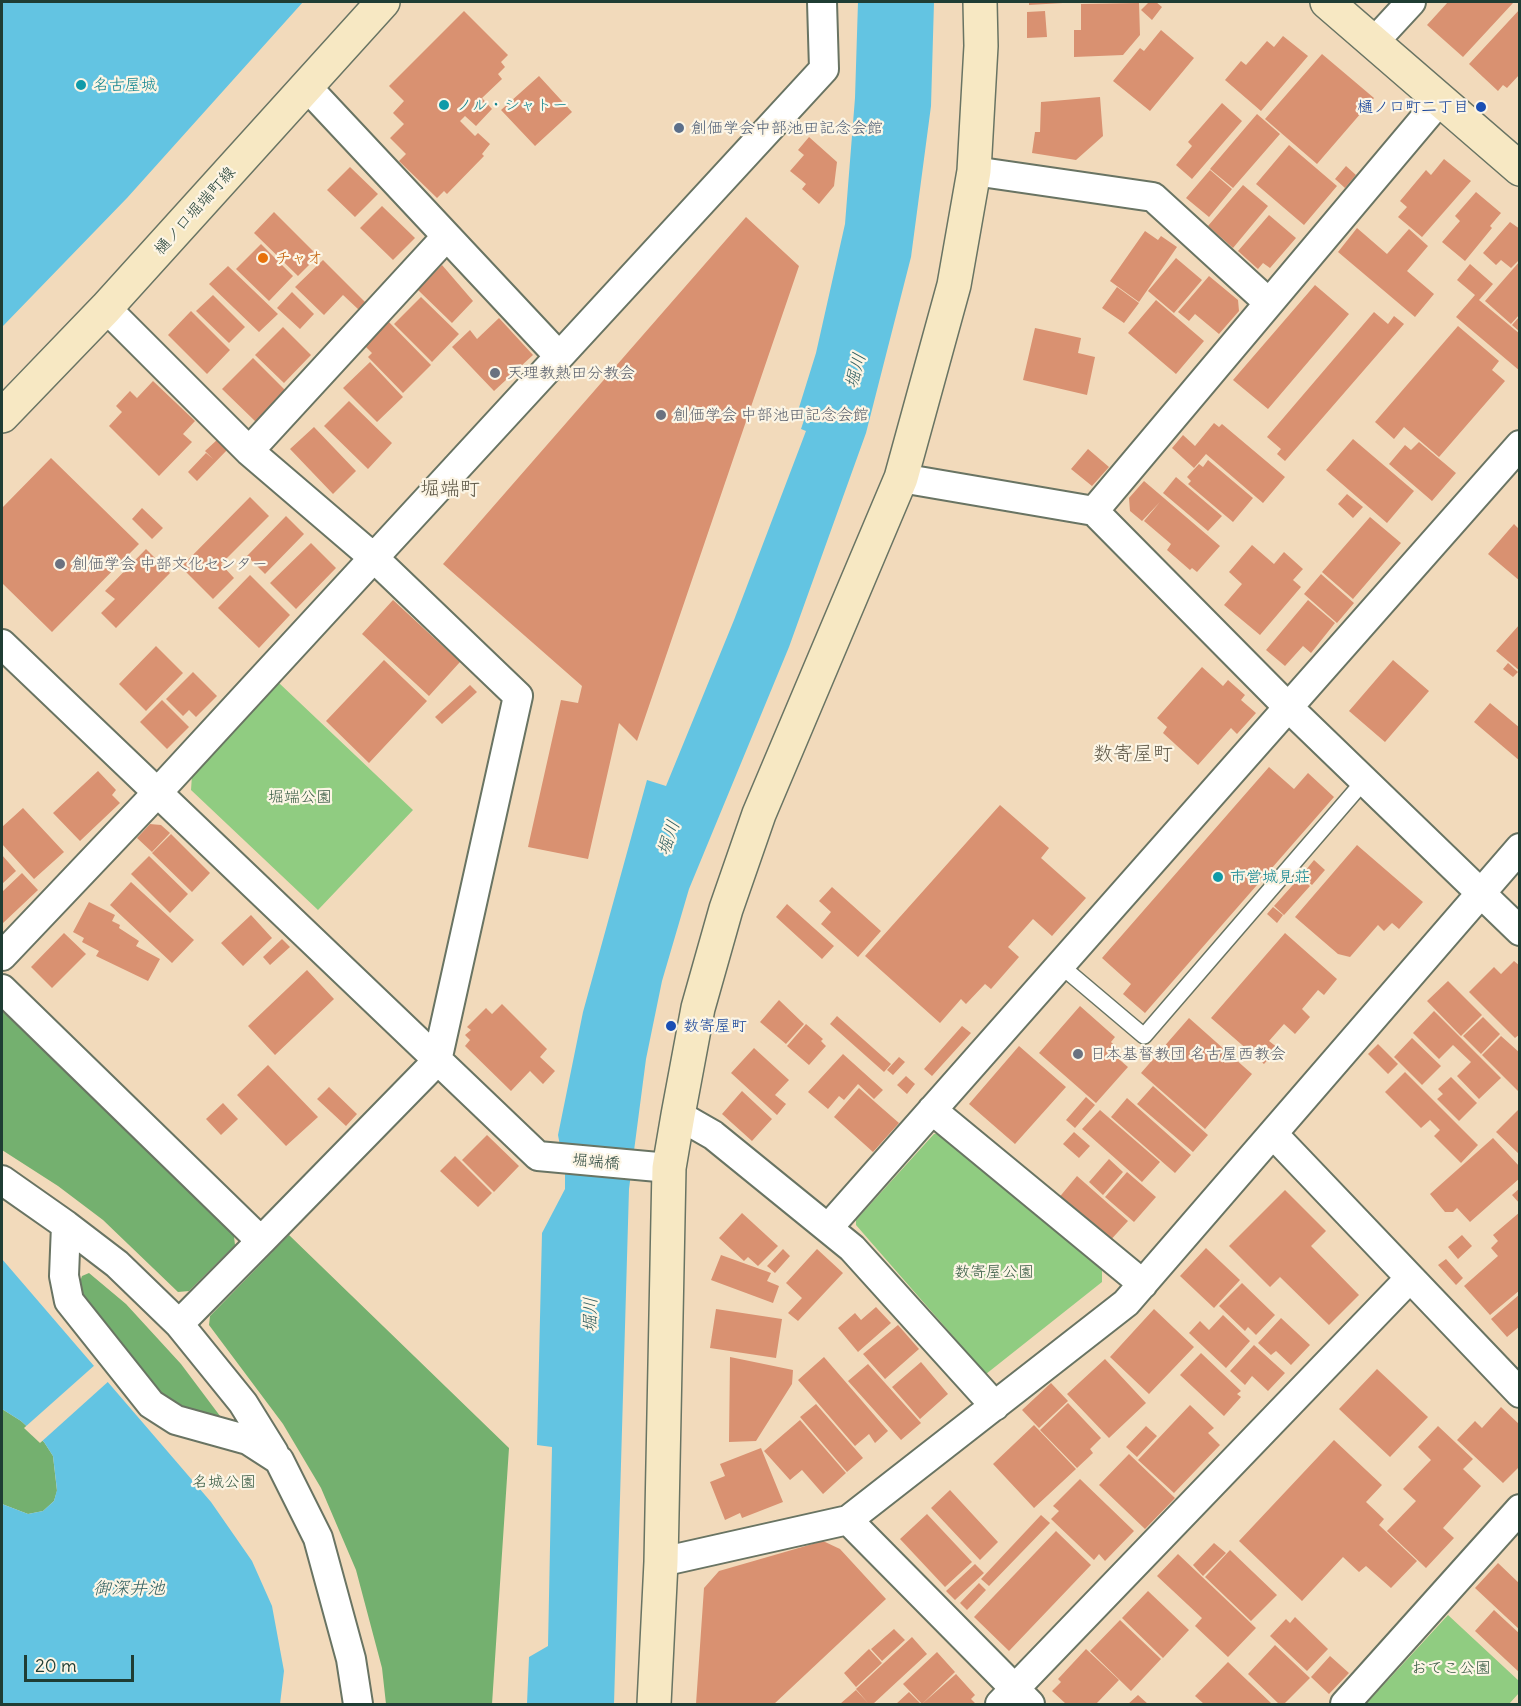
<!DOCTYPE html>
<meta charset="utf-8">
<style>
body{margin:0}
#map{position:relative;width:1521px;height:1706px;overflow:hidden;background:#f2dabb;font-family:Delius,sans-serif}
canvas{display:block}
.frame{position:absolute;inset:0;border:3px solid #1f3d34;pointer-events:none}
.scale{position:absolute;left:24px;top:1655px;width:110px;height:27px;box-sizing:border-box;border:3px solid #1f3d34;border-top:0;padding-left:8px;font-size:18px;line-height:21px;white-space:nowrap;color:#1f3d34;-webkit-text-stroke:4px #fcf5e5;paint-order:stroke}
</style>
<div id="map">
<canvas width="1521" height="1706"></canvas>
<div class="frame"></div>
<div class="scale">20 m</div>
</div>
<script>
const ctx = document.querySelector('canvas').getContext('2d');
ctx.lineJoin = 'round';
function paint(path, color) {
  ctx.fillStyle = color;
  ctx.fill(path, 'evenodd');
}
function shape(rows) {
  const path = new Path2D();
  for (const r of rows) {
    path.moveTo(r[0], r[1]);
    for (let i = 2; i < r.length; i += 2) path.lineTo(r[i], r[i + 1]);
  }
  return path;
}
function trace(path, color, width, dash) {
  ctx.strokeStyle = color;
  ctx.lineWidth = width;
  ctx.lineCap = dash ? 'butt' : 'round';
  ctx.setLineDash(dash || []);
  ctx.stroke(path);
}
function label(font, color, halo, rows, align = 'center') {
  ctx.font = font + ' Delius,"Klee One",sans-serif';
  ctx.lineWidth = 4.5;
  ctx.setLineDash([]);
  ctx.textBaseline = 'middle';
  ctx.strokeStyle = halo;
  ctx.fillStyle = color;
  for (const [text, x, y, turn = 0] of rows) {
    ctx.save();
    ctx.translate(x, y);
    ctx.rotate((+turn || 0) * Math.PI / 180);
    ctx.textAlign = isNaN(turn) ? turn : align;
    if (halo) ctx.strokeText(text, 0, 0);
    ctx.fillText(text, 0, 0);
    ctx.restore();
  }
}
const green = shape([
 [279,683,413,810,318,910,191,790,192,775],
 [944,1133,1102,1268,1102,1282,986,1374,856,1225,856,1220,934,1134],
 [1448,1615,1519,1681,1519,1693,1509,1704,1366,1704]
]);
const forest = shape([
 [2,1011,233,1228,235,1245,189,1291,178,1292,103,1220,58,1186,2,1150],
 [289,1235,509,1448,492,1704,386,1704,382,1668,356,1570,321,1488,283,1424,209,1325,210,1316],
 [89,1273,126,1304,181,1364,226,1424,170,1405,87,1310,79,1284,82,1276],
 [2,1409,21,1421,44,1442,53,1456,57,1491,54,1501,43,1511,28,1514,2,1504]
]);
const water = shape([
 [2,2,303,2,127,198,2,327],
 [858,2,934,2,931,106,911,257,866,433,789,647,689,889,662,981,646,1059,629,1189,614,1704,527,1704,529,1657,548,1646,552,1447,537,1445,542,1233,565,1189,565,1173,558,1135,583,1012,647,780,666,786,734,620,806,431,801,429,805,417,797,414,816,353,845,224,855,98],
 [2,1259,211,1502,252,1561,272,1606,284,1671,280,1704,2,1704,2,1504,28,1514,43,1511,54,1501,57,1490,53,1456,44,1442,21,1421,2,1409]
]);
const pier = shape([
 [96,1364,110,1380,40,1443,24,1428]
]);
const building = shape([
 [1029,2,1063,2,1063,3,1029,5],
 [1149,2,1156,2,1162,7,1152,20,1141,10],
 [1448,2,1512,2,1513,3,1463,57,1427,25],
 [1139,3,1140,35,1123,55,1074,57,1074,30,1081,30,1081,4],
 [1520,9,1520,74,1507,88,1503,85,1498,91,1469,64],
 [464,11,508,55,501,62,505,67,498,74,502,79,482,98,492,109,476,126,465,116,460,121,475,136,478,133,490,144,482,154,484,156,447,194,444,191,437,198,399,161,406,154,390,138,404,124,393,113,404,101,389,86],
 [1045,11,1047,37,1027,38,1027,12],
 [1161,30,1194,58,1150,111,1113,81,1140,48,1144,51],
 [1283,36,1308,56,1261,111,1225,80,1241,61,1246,65,1267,41,1274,47],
 [1322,54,1374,98,1317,164,1265,119],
 [539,76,572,112,535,146,501,110],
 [1100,97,1103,136,1076,160,1032,153,1035,132,1040,132,1041,102],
 [1222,103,1242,121,1192,179,1176,165,1192,146,1188,142],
 [1257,114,1280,134,1233,188,1210,169],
 [809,137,837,162,834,186,819,204,802,189,806,184,790,171,804,155,798,150],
 [1289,145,1337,186,1304,225,1256,184],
 [1444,159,1471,181,1422,237,1398,217,1407,207,1400,201,1426,170,1431,175],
 [1346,166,1356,175,1345,188,1335,179],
 [350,167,378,194,355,217,327,190],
 [1210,170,1232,189,1209,217,1186,198],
 [1243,185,1268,206,1233,248,1208,226],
 [1476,192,1501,213,1490,226,1492,228,1465,261,1442,242,1460,221,1455,216],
 [382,206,415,238,393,260,360,228],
 [274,212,318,256,298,276,254,233],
 [1269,215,1296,238,1270,268,1263,263,1258,269,1238,251],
 [746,217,799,266,637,741,619,723,588,859,528,847,561,700,578,703,582,686,443,564],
 [1510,222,1520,229,1520,259,1511,268,1501,260,1496,265,1483,253],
 [1357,228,1387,254,1409,229,1428,246,1407,271,1434,294,1415,317,1338,252],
 [1145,231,1158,240,1161,236,1177,247,1139,302,1110,281],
 [261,244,293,276,269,301,236,269],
 [1176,258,1202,280,1174,313,1148,291],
 [323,260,366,303,359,310,343,295,324,315,295,287],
 [1520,261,1520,314,1511,324,1485,301],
 [1470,264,1493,284,1479,300,1520,334,1520,371,1456,317,1475,295,1457,280],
 [442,265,473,301,452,323,418,290],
 [228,266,278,314,259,332,209,284],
 [1209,276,1238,300,1239,311,1219,334,1195,314,1189,321,1178,312],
 [1315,285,1349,314,1268,409,1233,380],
 [1117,287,1139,303,1124,323,1102,308],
 [292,292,314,314,300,329,277,308],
 [213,295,245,327,229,343,196,311],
 [421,297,459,334,432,362,394,324],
 [1156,300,1204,341,1176,374,1128,333],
 [191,311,230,350,207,374,168,335],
 [1374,312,1388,324,1394,316,1404,324,1285,461,1277,454,1281,449,1267,437],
 [1520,316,1520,332,1512,325],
 [499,318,533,355,494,391,452,347,470,330,477,339],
 [386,319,431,365,403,393,368,357,372,353,365,346,370,341,367,338],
 [1458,326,1499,361,1492,370,1505,381,1439,457,1404,427,1394,439,1375,422],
 [283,327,311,355,284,383,255,355],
 [1035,328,1081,338,1078,353,1095,357,1087,395,1023,380],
 [253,358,286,391,256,422,222,389],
 [370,362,403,397,377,422,343,388],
 [153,381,195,421,183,434,192,442,159,476,109,426,122,412,116,406,130,391,137,398],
 [349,401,392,443,368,469,324,426],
 [1214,423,1219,427,1222,424,1285,477,1263,503,1206,454,1194,468,1172,448,1183,435,1195,446],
 [314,427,356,471,333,494,290,449],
 [218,439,228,449,197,481,188,472,206,453,213,459,205,451],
 [1353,439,1414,491,1387,523,1326,470],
 [1419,442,1456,473,1432,501,1389,464,1405,445,1411,450],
 [1088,449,1109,467,1092,486,1071,469],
 [51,458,139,544,52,632,2,583,2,508],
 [1208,460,1253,498,1233,522,1188,484,1191,481,1187,477,1199,464,1203,467],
 [1176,477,1222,516,1208,531,1163,493],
 [1144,481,1220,546,1197,572,1192,568,1190,570,1167,550,1171,544,1144,521,1160,502,1142,521,1130,511,1129,498],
 [1347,494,1363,507,1353,518,1338,504],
 [250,497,269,516,221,564,234,578,213,599,181,567],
 [142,508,163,528,152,539,132,519],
 [286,516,304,534,265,574,247,556],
 [1370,517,1401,543,1353,599,1322,572],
 [1514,524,1520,530,1520,581,1488,554],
 [311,543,336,568,296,609,270,583],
 [1252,545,1274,564,1284,552,1303,569,1293,580,1301,587,1260,635,1224,605,1242,584,1229,572],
 [146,549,170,573,116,628,101,613,115,599,105,591],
 [1321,574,1354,603,1337,623,1304,594],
 [250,575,290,615,259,648,218,608],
 [393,600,460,662,429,696,362,634],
 [1308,600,1335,623,1311,653,1303,646,1285,666,1266,650],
 [1520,624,1520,671,1496,651],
 [156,646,183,673,146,711,119,684],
 [384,660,427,701,369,763,326,721],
 [1393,660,1429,691,1385,742,1349,711],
 [1508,663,1518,672,1513,677,1503,669],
 [1202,667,1223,686,1228,680,1245,695,1241,700,1256,713,1237,734,1231,728,1198,765,1163,733,1167,727,1157,718],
 [193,672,217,696,196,717,189,710,183,716,166,699],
 [470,685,477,692,442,724,435,717],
 [162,700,189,727,167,749,140,722],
 [1490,703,1520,728,1520,761,1474,722],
 [1269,767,1294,789,1308,773,1334,797,1145,1013,1123,994,1131,984,1102,958],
 [98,771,116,790,112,795,120,803,80,841,53,813],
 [1000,805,1049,848,1041,858,1086,898,1052,936,1033,919,1008,947,1019,957,991,989,985,984,966,1004,961,999,940,1023,865,956],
 [23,808,64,852,34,879,2,844,2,827],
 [150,824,161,825,170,833,152,852,137,838],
 [171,834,210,873,192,892,152,853],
 [1357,845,1423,902,1399,929,1392,923,1384,931,1378,925,1350,957,1338,954,1295,917],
 [2,855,16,871,2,884],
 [149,856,188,894,170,913,131,874],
 [1314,860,1325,870,1312,885,1301,876],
 [22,873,38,890,2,924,2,892],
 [1300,877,1310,886,1284,915,1274,906],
 [131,882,194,940,172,963,110,905],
 [832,887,881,931,858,957,821,924,831,912,819,901],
 [89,902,115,915,112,921,120,925,119,928,139,941,136,946,160,959,148,981,96,956,99,951,82,942,84,938,73,932],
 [787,904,834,946,822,959,776,917],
 [1273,907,1283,915,1277,923,1267,914],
 [251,915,272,938,243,966,221,943],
 [64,933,86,954,52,988,31,967],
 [1285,933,1337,979,1324,995,1318,990,1302,1009,1310,1017,1295,1034,1284,1024,1269,1041,1278,1048,1264,1064,1211,1018],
 [282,939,290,947,270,965,263,957],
 [1514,961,1520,966,1520,1034,1515,1038,1469,992,1494,967,1501,974],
 [307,970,334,999,275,1055,248,1026],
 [1448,981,1482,1015,1461,1036,1427,1001],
 [779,1000,804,1024,786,1044,760,1022],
 [502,1004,547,1049,540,1057,555,1071,543,1084,530,1071,511,1091,465,1046,470,1040,465,1035,471,1030,467,1027,486,1008,492,1014],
 [1080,1006,1115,1037,1111,1042,1119,1049,1114,1055,1128,1067,1096,1103,1039,1053],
 [1434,1011,1501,1078,1479,1099,1457,1076,1471,1062,1453,1045,1439,1059,1413,1033],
 [837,1016,891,1064,884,1072,830,1024],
 [1483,1017,1500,1034,1481,1054,1463,1036],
 [1189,1018,1252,1074,1205,1129,1141,1073],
 [806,1024,823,1039,821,1041,826,1046,809,1065,787,1046],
 [962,1026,971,1033,932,1076,924,1069],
 [1501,1036,1520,1053,1520,1093,1482,1055],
 [1412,1038,1441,1066,1422,1085,1394,1057],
 [1378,1044,1398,1064,1388,1074,1368,1054],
 [1019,1046,1066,1087,1015,1144,969,1104],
 [754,1048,789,1080,775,1095,786,1104,777,1115,731,1073],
 [843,1054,883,1090,874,1099,858,1084,844,1100,839,1096,828,1109,808,1092],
 [899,1057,905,1062,893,1075,887,1070],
 [268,1065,318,1117,286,1146,237,1095],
 [1405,1072,1478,1145,1461,1163,1434,1136,1440,1130,1430,1120,1421,1128,1385,1092],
 [906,1076,915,1084,907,1094,897,1085],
 [1451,1077,1477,1103,1459,1121,1437,1099,1443,1094,1438,1089],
 [1153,1086,1208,1135,1193,1152,1137,1104],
 [329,1087,357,1114,346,1126,317,1099],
 [859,1088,899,1123,873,1152,834,1117],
 [742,1091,772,1119,752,1141,722,1114],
 [1086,1097,1095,1105,1075,1128,1066,1120],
 [1127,1098,1191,1155,1175,1173,1111,1117],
 [223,1103,238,1119,221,1135,206,1119],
 [1520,1108,1520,1155,1496,1132],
 [1100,1110,1160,1162,1142,1182,1082,1129],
 [1074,1132,1090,1146,1079,1158,1063,1144],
 [487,1135,519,1166,494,1192,462,1160],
 [1493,1138,1520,1167,1520,1178,1470,1222,1457,1208,1453,1212,1445,1212,1430,1194],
 [455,1156,492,1193,478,1207,440,1171],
 [1109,1159,1123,1172,1103,1195,1089,1182],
 [1127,1172,1156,1197,1134,1222,1105,1197],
 [1077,1176,1128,1221,1107,1244,1057,1200],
 [1520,1188,1520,1204,1512,1195],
 [1285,1190,1326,1231,1311,1246,1359,1295,1329,1325,1280,1277,1270,1287,1229,1246],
 [1520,1212,1520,1290,1490,1315,1464,1286,1498,1256,1491,1248,1498,1241,1493,1235],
 [742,1213,778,1246,758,1266,748,1257,744,1261,719,1238],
 [1462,1235,1472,1246,1458,1259,1448,1247],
 [1206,1248,1240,1280,1214,1308,1180,1276],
 [783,1249,790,1256,775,1273,767,1266],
 [817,1249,843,1273,798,1321,788,1313,802,1298,786,1283],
 [721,1255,771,1273,767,1281,779,1286,773,1303,711,1280],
 [1446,1259,1463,1278,1456,1285,1438,1265],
 [1242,1283,1275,1315,1256,1335,1248,1327,1245,1331,1219,1306],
 [1520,1294,1520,1326,1507,1337,1491,1319],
 [876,1307,891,1323,858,1352,838,1328,855,1313,861,1320],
 [716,1309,782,1319,776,1358,710,1348],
 [1154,1309,1194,1347,1149,1394,1110,1357],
 [1223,1315,1250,1341,1226,1368,1189,1333,1200,1321,1209,1330],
 [1281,1318,1310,1345,1291,1365,1276,1351,1271,1355,1258,1343],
 [898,1325,919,1349,885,1379,863,1354],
 [1254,1345,1285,1373,1268,1391,1252,1376,1245,1385,1230,1371],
 [1201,1353,1241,1391,1237,1394,1241,1397,1224,1416,1180,1375],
 [730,1357,793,1370,792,1384,756,1441,729,1442],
 [824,1357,888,1431,875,1443,869,1434,855,1446,798,1380],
 [1105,1359,1146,1403,1109,1438,1067,1394],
 [921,1362,948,1394,920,1419,892,1387],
 [868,1364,921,1423,901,1440,848,1381],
 [1377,1369,1428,1417,1390,1457,1339,1409],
 [1051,1383,1068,1401,1039,1428,1022,1410],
 [1068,1403,1101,1438,1090,1449,1093,1453,1077,1468,1040,1430],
 [816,1404,863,1458,847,1472,800,1417],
 [1190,1405,1214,1428,1208,1433,1220,1445,1174,1493,1138,1460],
 [1501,1407,1520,1425,1520,1466,1503,1483,1457,1440,1475,1421,1482,1428],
 [800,1420,846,1473,823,1494,802,1470,790,1480,764,1451],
 [1034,1425,1076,1469,1034,1508,993,1464],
 [1146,1426,1157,1436,1137,1457,1126,1447],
 [1438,1426,1473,1459,1463,1469,1481,1486,1443,1528,1454,1538,1426,1568,1387,1531,1416,1501,1403,1489,1431,1460,1418,1447],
 [1334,1440,1382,1485,1366,1502,1384,1519,1379,1525,1417,1561,1391,1588,1366,1566,1359,1572,1343,1557,1302,1601,1239,1541],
 [761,1448,783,1502,742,1518,740,1513,725,1520,710,1482,725,1476,720,1464],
 [1129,1454,1175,1498,1145,1529,1099,1485],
 [1080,1479,1134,1531,1105,1561,1099,1554,1094,1560,1051,1519,1059,1511,1053,1506],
 [950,1490,998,1542,980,1560,931,1508],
 [927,1514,972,1562,945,1587,900,1539],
 [1041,1515,1050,1523,989,1586,981,1579],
 [1056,1531,1091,1565,1009,1651,974,1617],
 [823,1541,840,1549,886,1599,774,1704,696,1704,704,1588,719,1571],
 [1214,1543,1226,1553,1203,1576,1193,1565],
 [1230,1550,1277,1595,1251,1621,1205,1577],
 [1178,1554,1256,1628,1228,1657,1195,1626,1202,1618,1157,1576],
 [1498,1563,1520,1584,1520,1630,1475,1588],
 [975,1564,984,1573,955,1600,946,1591],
 [979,1583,986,1590,967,1610,960,1603],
 [1148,1591,1189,1630,1163,1658,1122,1618],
 [1494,1610,1520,1634,1520,1673,1475,1631],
 [1295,1617,1328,1649,1307,1671,1270,1636,1286,1619,1290,1623],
 [1120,1620,1161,1659,1131,1691,1090,1651],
 [894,1629,905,1640,882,1661,871,1649],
 [912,1637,927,1654,873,1704,840,1704,856,1690,868,1703,856,1689],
 [1275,1645,1310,1678,1284,1704,1279,1704,1248,1674],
 [869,1649,882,1663,856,1687,844,1673],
 [1086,1649,1119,1680,1096,1704,1066,1704,1052,1691,1061,1682,1058,1679],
 [937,1652,955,1672,922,1704,903,1684],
 [1330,1656,1349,1673,1329,1694,1311,1677],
 [1228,1662,1271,1703,1269,1704,1204,1704,1195,1696],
 [956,1674,975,1695,971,1699,976,1704,922,1704],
 [909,1692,921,1704,896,1704],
 [1138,1695,1148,1704,1128,1704]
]);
const lane = shape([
 [1060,965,1144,1036,1364,781]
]);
const street = shape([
 [1374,42,1411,2],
 [307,87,558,355],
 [974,171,1153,197,1269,303],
 [249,451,446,237],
 [901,478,1094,511,1288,707,1520,931],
 [1094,511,1440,100],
 [2,644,538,1156,669,1168],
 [2,956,157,793,824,69,822,2],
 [2,989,261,1241,437,1061,518,696,374,558,249,451,106,308],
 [932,1110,1143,1284],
 [678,1115,713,1135,852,1248,995,1406],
 [1273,1134,1520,1393],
 [2,1180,66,1225,64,1276,69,1301,151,1404,176,1420,248,1440,279,1460,318,1538,351,1659,358,1704],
 [66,1225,117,1264,179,1324,243,1403,274,1453],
 [828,1228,1520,445],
 [179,1324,261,1241],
 [848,1520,1030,1704],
 [661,1562,848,1520,1126,1303,1520,848],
 [1000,1704,1410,1278],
 [1345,1704,1520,1509]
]);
const secondary = shape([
 [1327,2,1520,169],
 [2,416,106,308,383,2],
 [654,1704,661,1562,669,1168,678,1115,698,1008,726,909,759,814,901,478,954,285,974,171,981,46,980,2]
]);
const markers = [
 [81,85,6,"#0f9aa8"],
 [444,105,6,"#0f9aa8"],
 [1481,107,6,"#1a4fb4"],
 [679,128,6,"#5c6f8a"],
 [263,258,6,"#e8710a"],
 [495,373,6,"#6b7280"],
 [661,415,6,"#6b7280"],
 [60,564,6,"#6b7280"],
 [1218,877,6,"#0f9aa8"],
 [671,1026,6,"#1a4fb4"],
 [1078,1054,6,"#6b7280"]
];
const cultureNames = [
 ["名古屋城",93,85],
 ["ノル・シャトー",456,105],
 ["市営城見荘",1230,877]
];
const transitNames = [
 ["樋ノ口町二丁目",1469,107],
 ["数寄屋町",683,1026,"left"]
];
const serviceNames = [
 ["創価学会中部池田記念会館",691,128]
];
const streetNames = [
 ["樋ノ口堀端町線",195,211,-48],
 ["堀端橋",596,1162,5]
];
const foodNames = [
 ["チャオ",275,258]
];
const worshipNames = [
 ["天理教熱田分教会",507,373],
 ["創価学会 中部池田記念会館",673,415],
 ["創価学会 中部文化センター",72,564],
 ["日本基督教団 名古屋西教会",1090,1054]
];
const parkNames = [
 ["堀端公園",300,797],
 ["数寄屋公園",994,1272],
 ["名城公園",224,1482],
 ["おてこ公園",1451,1668]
];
const waterNames = [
 ["堀川",856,371,-75],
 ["堀川",669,838,-71],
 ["堀川",591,1315,-89],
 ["御深井池",129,1589]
];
const quarterNames = [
 ["堀端町",450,489],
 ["数寄屋町",1133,754]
];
paint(green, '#90cc81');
paint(forest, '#74b06f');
paint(water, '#63c4e2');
paint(pier, '#f2dabb');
paint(building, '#d99171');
trace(lane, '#697463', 18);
trace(street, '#697463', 32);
trace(secondary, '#697463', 36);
trace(lane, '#fff', 15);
trace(street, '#fff', 28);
trace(secondary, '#f7e8c3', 33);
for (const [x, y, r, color] of markers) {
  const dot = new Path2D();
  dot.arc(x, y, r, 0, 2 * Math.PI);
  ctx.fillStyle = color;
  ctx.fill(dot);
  trace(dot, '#fcf5e5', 2);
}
label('16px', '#0d838f', '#fcf5e5', cultureNames, 'left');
label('16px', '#164399', '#fcf5e5', transitNames, 'right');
label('16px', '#4e5e75', '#fcf5e5', serviceNames, 'left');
label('16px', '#1f3d34', '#fcf5e5', streetNames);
label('16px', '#c56008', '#fcf5e5', foodNames, 'left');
label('16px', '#5b616d', '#fcf5e5', worshipNames, 'left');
label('16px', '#365a43', '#fcf5e5', parkNames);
label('italic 18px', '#305f60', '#fcf5e5', waterNames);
label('20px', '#605a49', '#fcf5e5', quarterNames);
</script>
